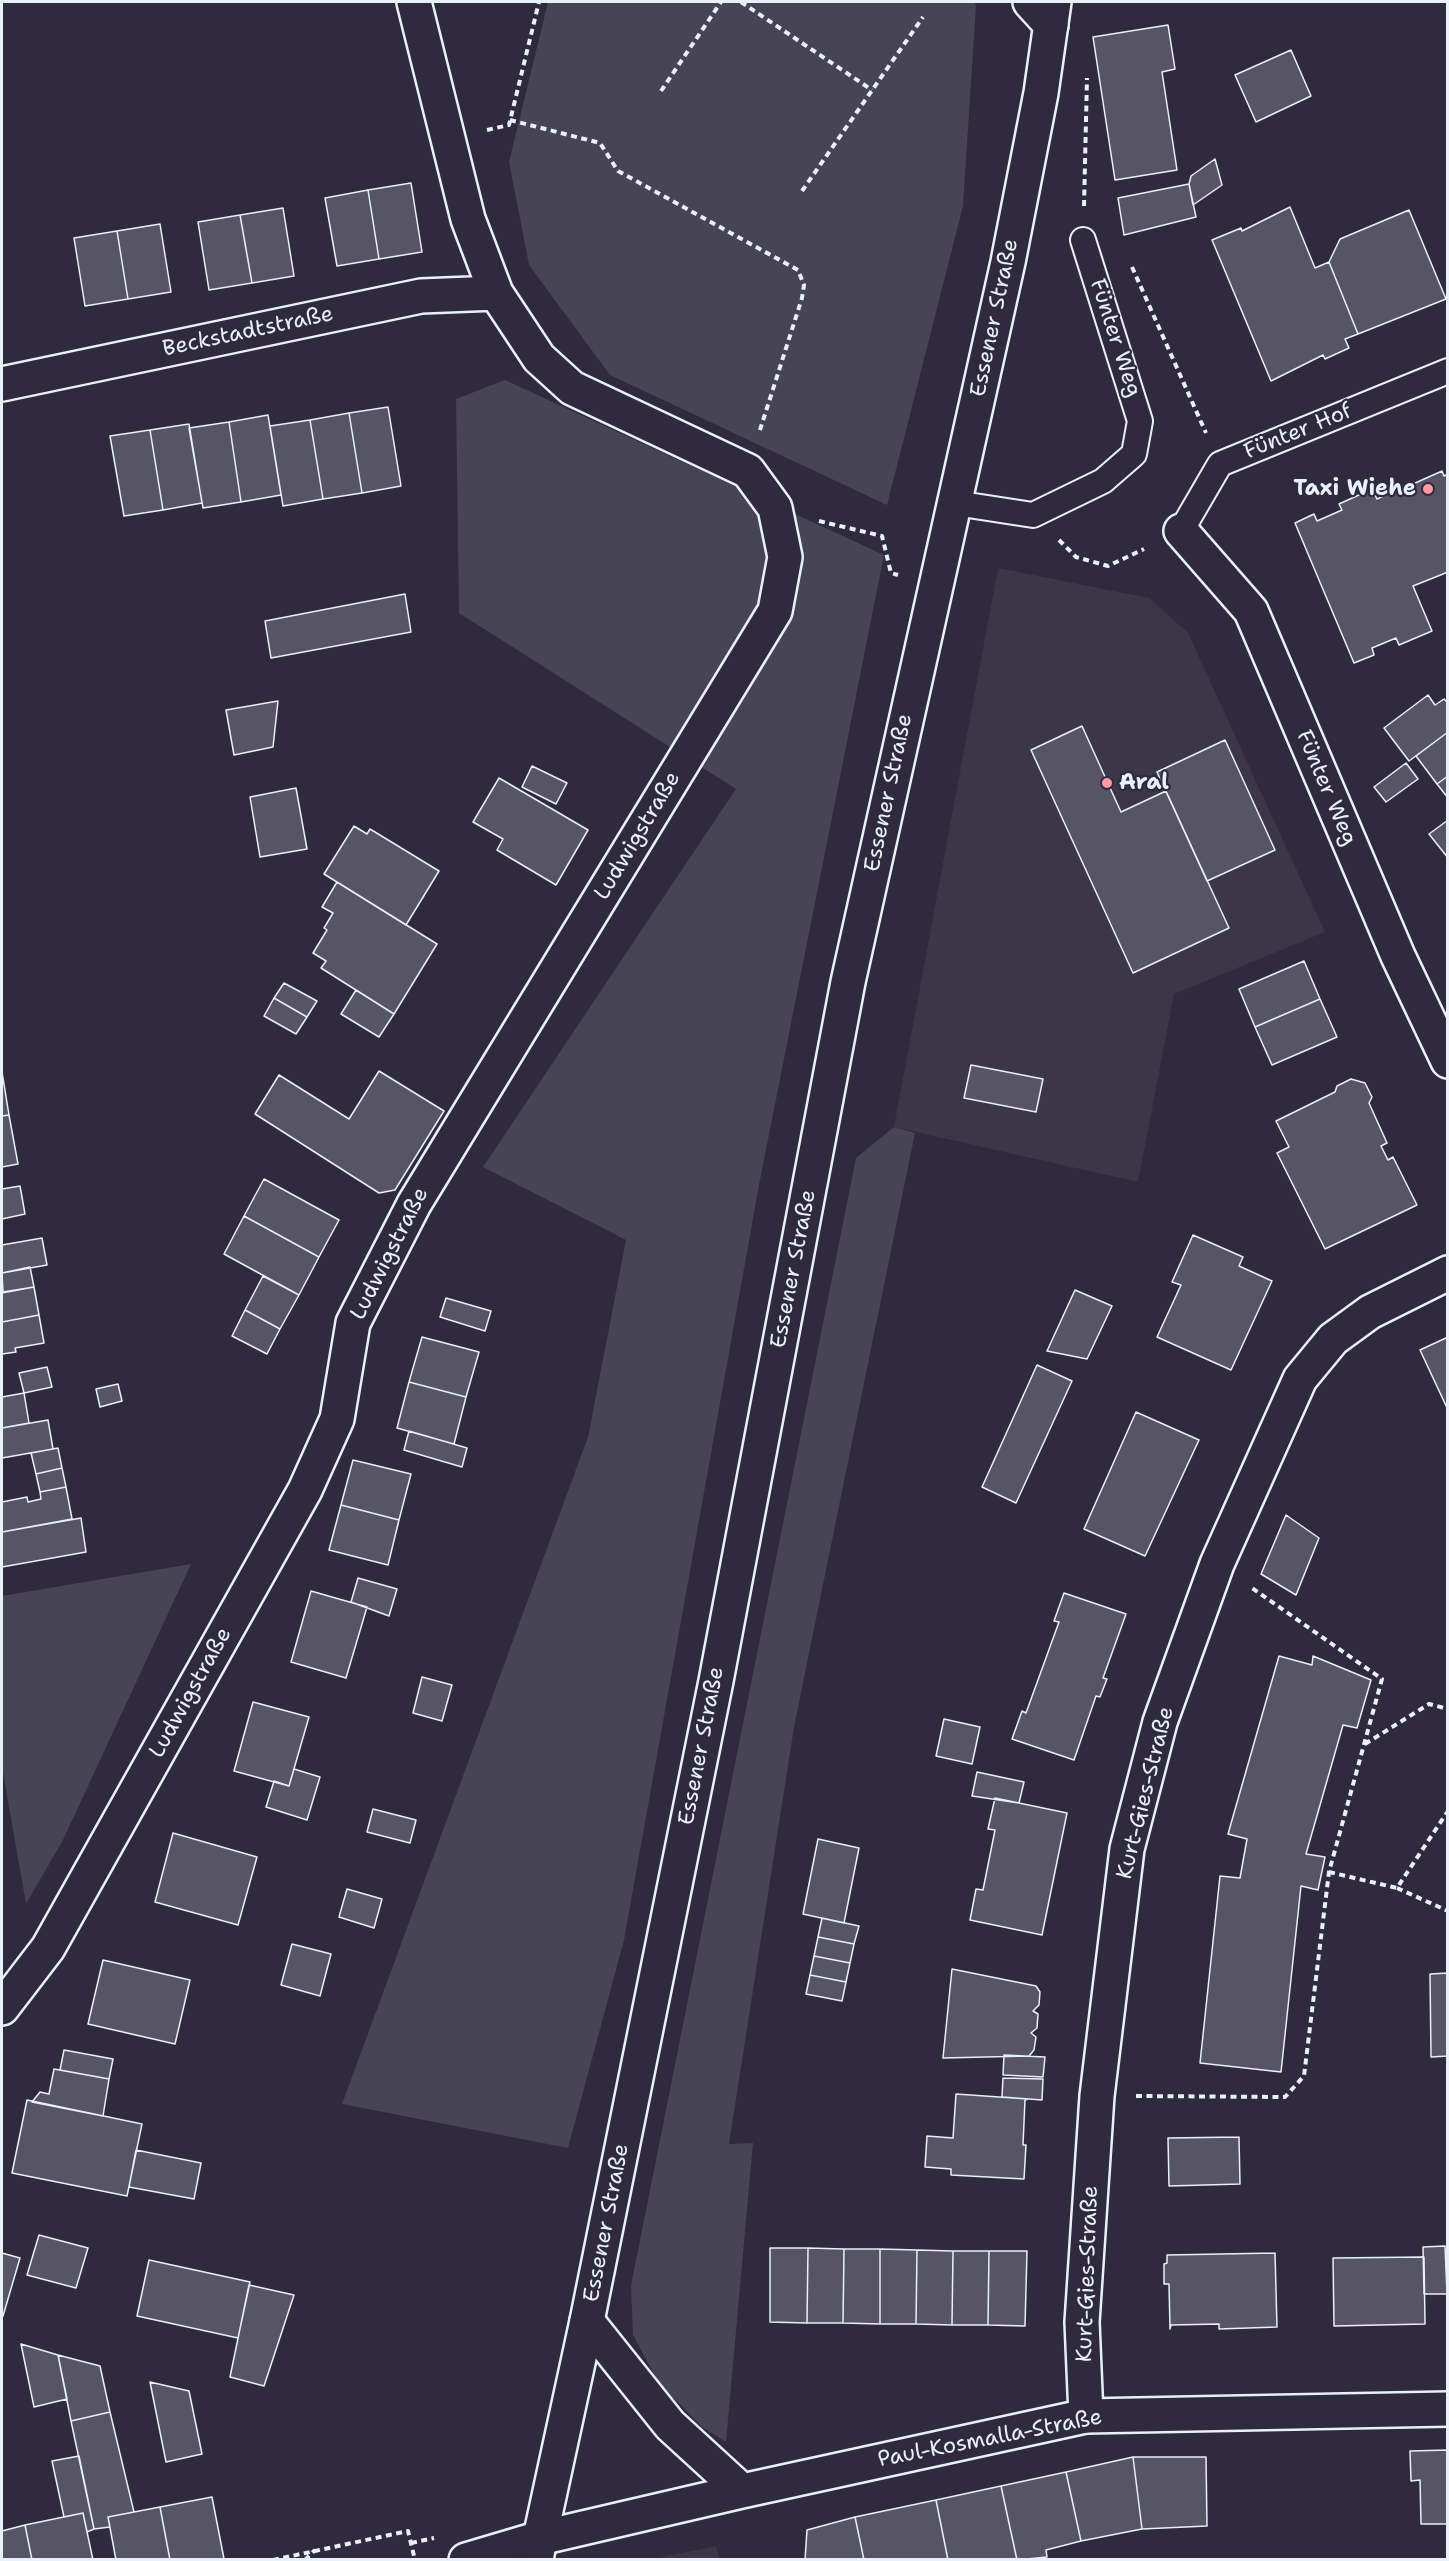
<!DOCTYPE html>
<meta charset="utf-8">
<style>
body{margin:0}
#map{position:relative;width:1449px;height:2561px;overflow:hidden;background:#2f2a3d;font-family:"Shantell Sans",sans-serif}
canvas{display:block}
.frame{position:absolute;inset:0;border:3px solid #e8f1f8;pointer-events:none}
</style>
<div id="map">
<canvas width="1449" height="2561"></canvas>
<div class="frame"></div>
</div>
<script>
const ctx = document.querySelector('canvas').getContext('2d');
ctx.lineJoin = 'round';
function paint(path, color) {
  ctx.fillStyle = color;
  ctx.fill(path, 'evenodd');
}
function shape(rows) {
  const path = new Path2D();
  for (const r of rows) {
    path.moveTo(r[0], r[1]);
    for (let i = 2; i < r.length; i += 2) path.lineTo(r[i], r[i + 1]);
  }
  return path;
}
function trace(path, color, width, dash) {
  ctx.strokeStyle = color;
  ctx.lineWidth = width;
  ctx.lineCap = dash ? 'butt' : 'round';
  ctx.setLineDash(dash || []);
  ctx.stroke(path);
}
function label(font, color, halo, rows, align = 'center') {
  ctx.font = font + ' "Shantell Sans",sans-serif';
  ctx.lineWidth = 4.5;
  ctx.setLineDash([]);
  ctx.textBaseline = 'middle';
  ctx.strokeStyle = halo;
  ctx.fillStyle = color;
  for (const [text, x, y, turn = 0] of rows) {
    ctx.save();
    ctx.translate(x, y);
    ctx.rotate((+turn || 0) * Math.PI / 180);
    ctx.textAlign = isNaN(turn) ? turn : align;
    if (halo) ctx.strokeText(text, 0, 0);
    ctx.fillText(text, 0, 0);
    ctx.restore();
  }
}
const built = shape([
 [998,568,1149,598,1188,633,1325,932,1174,994,1138,1182,894,1127],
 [716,2546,719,2559,653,2559]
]);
const green = shape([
 [548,2,974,2,976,5,963,206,887,505,610,375,529,265,509,162],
 [505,380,884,555,759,1185,624,1940,568,2148,342,2104,588,1437,626,1240,483,1167,736,789,459,613,456,399],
 [894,1127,915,1133,794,1727,729,2144,753,2143,726,2442,702,2427,658,2382,633,2335,631,2285,856,1158],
 [191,1564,63,1840,26,1904,2,1767,2,1596]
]);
const building = shape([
 [1168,25,1175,69,1162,72,1177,170,1115,180,1093,37,1168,25],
 [1291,50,1311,96,1256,122,1235,75,1291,50],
 [1215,159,1222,185,1193,205,1189,184,1191,176,1215,159],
 [411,183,422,252,379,259,368,190,411,183],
 [1189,184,1196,217,1124,235,1118,198,1189,184],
 [368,190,379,259,337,266,325,198,368,190],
 [1290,207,1315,268,1329,262,1358,334,1345,339,1349,348,1325,359,1323,355,1271,381,1212,240,1241,228,1242,231,1290,207],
 [283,208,294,276,252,283,240,215,283,208],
 [1409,210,1446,299,1358,334,1329,262,1340,239,1409,210],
 [240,215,252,283,209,290,198,222,240,215],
 [160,224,171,292,128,299,117,231,160,224],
 [117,231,128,299,85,306,74,238,117,231],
 [388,407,401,486,362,493,349,413,388,407],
 [349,413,362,493,323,499,310,420,349,413],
 [268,415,281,495,241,502,229,422,268,415],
 [310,420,323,499,283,506,270,426,310,420],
 [229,422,241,502,203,508,189,428,229,422],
 [189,424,202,503,163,510,150,430,189,424],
 [150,430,163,510,124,516,110,436,150,430],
 [1442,471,1444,476,1448,474,1448,572,1413,586,1432,631,1399,645,1396,638,1372,648,1374,655,1354,663,1295,523,1314,514,1317,521,1342,510,1339,504,1372,489,1377,499,1399,489,1401,494,1415,488,1413,484,1442,471],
 [405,594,411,632,271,658,265,621,405,594],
 [1428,695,1435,705,1444,699,1448,703,1448,732,1409,761,1384,728,1428,695],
 [278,701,273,747,234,755,226,710,278,701],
 [1082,726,1121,812,1166,791,1229,928,1133,973,1031,750,1082,726],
 [1448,732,1448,776,1437,784,1416,756,1448,732],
 [1225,740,1275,850,1207,881,1157,772,1225,740],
 [1406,763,1418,779,1386,802,1374,787,1406,763],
 [532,766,567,783,556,804,522,787,532,766],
 [1448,776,1448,798,1437,784,1448,776],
 [499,778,588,830,556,885,497,850,503,839,473,822,499,778],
 [296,788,307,849,260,857,250,797,296,788],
 [1448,820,1448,858,1429,834,1448,820],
 [354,826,367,834,370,829,439,871,406,925,324,874,354,826],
 [337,882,437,944,394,1014,321,968,326,961,313,953,327,930,324,928,333,913,322,907,337,882],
 [1304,961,1320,999,1255,1027,1239,989,1304,961],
 [284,983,317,1001,307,1017,274,998,284,983],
 [356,990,394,1014,379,1037,341,1014,356,990],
 [274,998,307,1017,296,1034,264,1016,274,998],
 [1320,999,1337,1037,1272,1065,1255,1027,1320,999],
 [971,1065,1043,1079,1036,1112,964,1098,971,1065],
 [379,1071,444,1111,395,1190,379,1193,255,1114,279,1075,349,1119,379,1071],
 [2,1072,9,1115,2,1116,2,1072],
 [1351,1079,1365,1083,1372,1097,1369,1103,1387,1143,1381,1146,1388,1160,1393,1157,1417,1205,1325,1249,1277,1153,1289,1147,1276,1121,1335,1092,1337,1086,1351,1079],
 [9,1115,18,1164,2,1167,2,1116,9,1115],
 [264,1179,339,1220,319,1257,244,1216,264,1179],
 [20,1186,25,1214,2,1219,2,1189,20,1186],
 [244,1216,319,1257,299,1295,224,1254,244,1216],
 [1193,1235,1243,1257,1239,1266,1272,1281,1231,1370,1157,1337,1181,1285,1172,1282,1193,1235],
 [42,1238,47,1265,2,1273,2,1245,42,1238],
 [30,1267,34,1287,3,1292,2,1273,30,1267],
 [263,1276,299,1295,280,1329,245,1310,263,1276],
 [34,1287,39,1315,2,1322,2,1293,34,1287],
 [1075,1290,1112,1306,1087,1359,1047,1351,1075,1290],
 [446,1298,491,1311,485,1331,440,1317,446,1298],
 [245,1310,280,1329,267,1354,232,1336,245,1310],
 [39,1315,44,1343,15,1348,16,1352,2,1354,2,1322,39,1315],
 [422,1337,479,1352,466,1397,409,1382,422,1337],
 [1448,1337,1448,1410,1420,1350,1448,1337],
 [1037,1365,1072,1381,1016,1503,982,1487,1037,1365],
 [47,1367,52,1387,24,1393,19,1373,47,1367],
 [409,1382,466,1397,454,1444,397,1428,409,1382],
 [118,1384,122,1401,100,1407,96,1389,118,1384],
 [24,1393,29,1423,2,1428,2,1397,24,1393],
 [1136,1412,1199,1440,1145,1556,1084,1529,1136,1412],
 [48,1420,53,1449,2,1458,2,1428,48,1420],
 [409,1431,467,1448,462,1467,404,1450,409,1431],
 [58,1448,62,1468,36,1474,31,1453,58,1448],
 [353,1460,411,1474,399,1520,341,1505,353,1460],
 [62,1468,66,1487,40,1492,36,1474,62,1468],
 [66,1487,72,1519,2,1532,2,1502,27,1497,28,1502,41,1499,40,1492,66,1487],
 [341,1505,399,1520,388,1565,329,1550,341,1505],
 [1286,1515,1319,1538,1296,1595,1261,1574,1286,1515],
 [81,1518,86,1552,2,1567,2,1532,81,1518],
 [358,1578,397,1589,389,1616,351,1602,358,1578],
 [311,1591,367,1607,346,1678,291,1662,311,1591],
 [1064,1593,1126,1614,1103,1678,1107,1679,1100,1697,1096,1696,1074,1760,1012,1739,1022,1711,1026,1713,1059,1622,1054,1621,1064,1593],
 [1279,1656,1312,1665,1313,1656,1371,1680,1357,1728,1343,1725,1306,1854,1325,1857,1318,1890,1301,1886,1281,2072,1200,2063,1220,1876,1240,1878,1247,1839,1228,1834,1279,1656],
 [422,1677,452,1685,442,1721,413,1713,422,1677],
 [253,1702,309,1717,289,1786,234,1771,253,1702],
 [944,1719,980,1727,972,1764,936,1756,944,1719],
 [294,1769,320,1777,307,1820,266,1807,274,1781,289,1786,294,1769],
 [977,1772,1024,1782,1019,1803,972,1796,977,1772],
 [995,1798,1067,1813,1042,1935,970,1920,976,1889,983,1890,995,1830,988,1829,995,1798],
 [373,1809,416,1820,410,1843,367,1832,373,1809],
 [173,1833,257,1857,238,1925,155,1902,173,1833],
 [818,1839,859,1848,844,1923,803,1914,818,1839],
 [347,1889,382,1899,374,1928,339,1917,347,1889],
 [822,1918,859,1926,854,1944,818,1937,822,1918],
 [818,1937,854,1944,850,1963,814,1956,818,1937],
 [292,1944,331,1954,320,1996,281,1985,292,1944],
 [814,1956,850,1963,846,1982,810,1975,814,1956],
 [103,1960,190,1980,175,2044,88,2024,103,1960],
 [952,1969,1036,1986,1040,1992,1039,2005,1033,2011,1038,2014,1037,2028,1031,2033,1036,2037,1034,2050,1029,2056,943,2058,952,1969],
 [1448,1973,1448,2056,1431,2057,1430,1974,1448,1973],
 [810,1975,846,1982,842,2001,806,1994,810,1975],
 [64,2050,113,2059,109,2079,60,2070,64,2050],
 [1004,2055,1045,2057,1043,2077,1003,2075,1004,2055],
 [54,2069,109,2079,103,2116,32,2102,40,2092,49,2094,54,2069],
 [1003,2078,1043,2079,1042,2100,1002,2097,1003,2078],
 [956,2094,1028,2099,1025,2100,1023,2145,1026,2145,1024,2179,951,2175,951,2169,925,2167,927,2136,953,2138,956,2094],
 [27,2100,142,2124,127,2196,12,2173,27,2100],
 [1239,2137,1240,2184,1169,2186,1168,2138,1239,2137],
 [136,2150,201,2163,194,2199,129,2187,136,2150],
 [39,2235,88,2248,76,2288,27,2275,39,2235],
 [1445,2246,1447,2294,1424,2294,1423,2247,1445,2246],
 [770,2248,808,2248,807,2323,770,2322,770,2248],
 [808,2248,844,2249,843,2323,807,2323,808,2248],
 [844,2249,880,2249,880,2324,843,2323,844,2249],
 [880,2249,917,2250,916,2324,880,2324,880,2249],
 [917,2250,953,2251,952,2325,916,2324,917,2250],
 [953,2251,989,2251,988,2325,952,2325,953,2251],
 [989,2251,1027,2251,1025,2326,988,2325,989,2251],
 [2,2253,20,2258,3,2316,2,2315,2,2253],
 [1275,2253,1277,2327,1219,2329,1219,2324,1171,2325,1170,2329,1169,2284,1164,2284,1164,2264,1167,2263,1167,2255,1275,2253],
 [1424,2257,1425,2324,1334,2326,1333,2258,1424,2257],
 [149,2260,250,2282,238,2338,137,2316,149,2260],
 [249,2285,294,2295,264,2386,230,2377,249,2285],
 [21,2344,58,2355,67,2399,34,2407,21,2344],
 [58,2355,100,2366,110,2412,71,2421,58,2355],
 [150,2382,189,2391,202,2454,166,2462,150,2382],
 [110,2412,134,2512,108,2517,110,2527,94,2529,71,2421,110,2412],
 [1448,2450,1448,2524,1421,2524,1420,2480,1411,2481,1410,2451,1448,2450],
 [79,2456,94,2529,87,2532,83,2513,64,2517,52,2461,79,2456],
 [1133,2457,1142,2529,1081,2541,1066,2472,1133,2457],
 [1133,2457,1206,2457,1207,2526,1142,2529,1133,2457],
 [1066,2472,1081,2541,1046,2550,1047,2557,1017,2560,1001,2486,1066,2472],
 [1001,2486,1017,2560,948,2560,936,2500,1001,2486],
 [212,2497,224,2559,170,2560,160,2507,212,2497],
 [936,2500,948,2560,864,2560,855,2517,936,2500],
 [160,2507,170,2560,116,2560,108,2517,160,2507],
 [83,2513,93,2560,32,2560,25,2525,83,2513],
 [855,2517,864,2560,805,2560,807,2530,855,2517],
 [25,2525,32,2560,2,2560,2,2531,25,2525]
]);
const path = shape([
 [741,2,872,90],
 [661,91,721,2],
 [510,120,600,143,618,171,798,270,804,285,802,298,759,433],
 [487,130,509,125,539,2],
 [802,191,923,17],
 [1084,206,1087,78],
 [1132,267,1206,433],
 [819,521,882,536,891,573,898,575],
 [1059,540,1076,557,1108,566,1144,549],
 [1365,1744,1429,1704,1448,1709],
 [1329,1872,1397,1888,1448,1811],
 [1397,1888,1448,1911],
 [1136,2096,1285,2097,1304,2076,1329,1872,1382,1679,1252,1588],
 [411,2543,434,2538],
 [273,2560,408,2531,415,2560],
 [305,2560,315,2550]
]);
const service = shape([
 [955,503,1033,515,1103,481,1134,454,1140,421,1083,240],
 [1181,531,1220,464,1448,371]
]);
const minor = shape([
 [2,384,421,296,496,293],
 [1181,531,1251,611,1398,956,1448,1061],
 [2,2008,48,1948,305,1490,337,1419,353,1323,414,1204,775,611,785,557,775,508,748,471,572,388,539,358,496,293,468,219,414,2],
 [1086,2416,1082,2322,1097,2096,1127,1849,1160,1722,1217,1564,1300,1379,1333,1339,1370,1312,1448,1273]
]);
const tertiary = shape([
 [1030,2,1051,25],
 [587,2321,670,2425,742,2491],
 [540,2538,742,2491,1086,2416,1448,2409]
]);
const secondary = shape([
 [466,2560,540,2538]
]);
const primary = shape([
 [540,2538,587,2321,716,1681,848,982,1008,262,1041,93,1054,2]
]);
const motorway = shape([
 [536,2560,540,2538]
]);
const markers = [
 [1428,489,6,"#ff9aa2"],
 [1107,783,6,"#ff9aa2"]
];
const streetNames = [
 ["Essener Straße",995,318,-78],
 ["Beckstadtstraße",248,332,-12],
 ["Fünter Weg",1115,338,72],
 ["Fünter Hof",1298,432,-22],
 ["Fünter Weg",1326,788,67],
 ["Essener Straße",889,793,-78],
 ["Ludwigstraße",638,836,-59],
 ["Ludwigstraße",390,1254,-63],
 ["Essener Straße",794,1269,-79],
 ["Ludwigstraße",191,1693,-61],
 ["Essener Straße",702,1746,-79],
 ["Kurt-Gies-Straße",1146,1793,-76],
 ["Essener Straße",607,2223,-79],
 ["Kurt-Gies-Straße",1088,2274,-88],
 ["Paul-Kosmalla-Straße",990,2439,-11]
];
const poiNames = [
 ["Taxi Wiehe",1416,489],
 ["Aral",1119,783,"left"]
];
paint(built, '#3b3749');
paint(green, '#464455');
paint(building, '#575565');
trace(building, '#e8f1f8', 1.5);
trace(service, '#e8f1f8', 28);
trace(minor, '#e8f1f8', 38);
trace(tertiary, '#e8f1f8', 38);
trace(secondary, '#e8f1f8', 38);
trace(primary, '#e8f1f8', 38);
trace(motorway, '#e8f1f8', 38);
trace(path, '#e8f1f8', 4, [6, 4.5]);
trace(service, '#2f2a3d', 24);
trace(minor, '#2f2a3d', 33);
trace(tertiary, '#2f2a3d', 33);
trace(secondary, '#2f2a3d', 33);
trace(primary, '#2f2a3d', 33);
trace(motorway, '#2f2a3d', 33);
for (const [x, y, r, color] of markers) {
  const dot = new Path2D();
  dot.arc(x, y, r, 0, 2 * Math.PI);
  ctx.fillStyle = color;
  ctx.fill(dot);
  trace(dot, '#2f2a3d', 2);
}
label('22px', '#e8f1f8', '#2f2a3d', streetNames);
label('bold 22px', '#e8f1f8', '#2f2a3d', poiNames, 'right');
</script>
